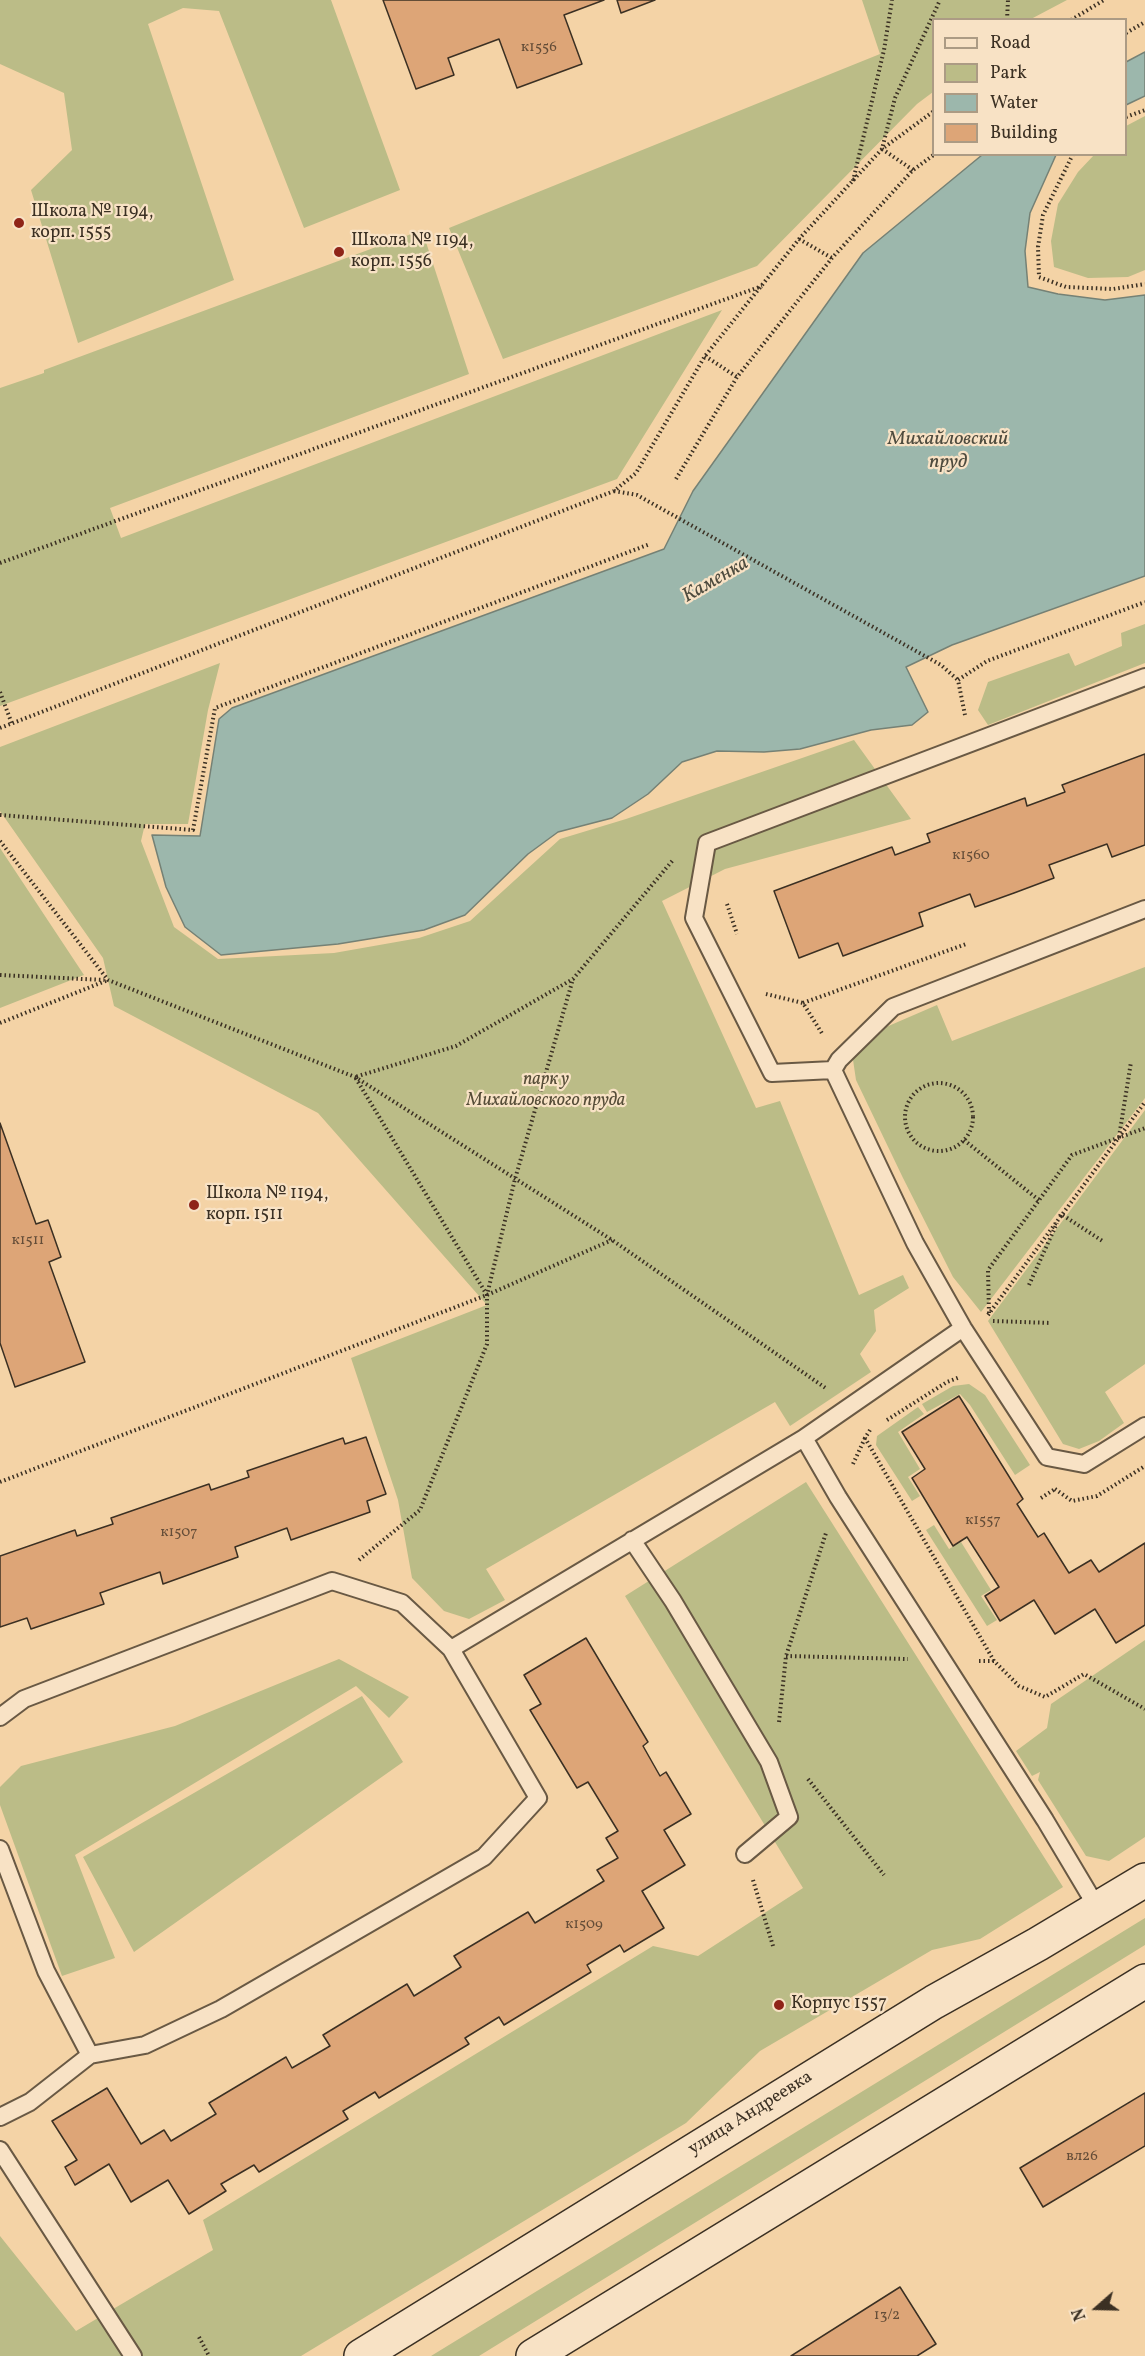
<!DOCTYPE html>
<meta charset="utf-8">
<style>
body{margin:0}
#map{position:relative;width:1145px;height:2356px;overflow:hidden;background:#f4d3a6;font-family:Vollkorn,serif}
canvas{display:block}
.legend{position:absolute;left:932px;top:18px;width:195px;height:138px;box-sizing:border-box;background:#f8e2c5;border:2px solid #ac9b84;margin:0;padding:8px 10px;list-style:none;font-size:18px;color:#3b3023}
.legend li{display:flex;align-items:center;gap:12px;height:30px}
.legend b{width:30px;border:2px solid #ac9b84}
.north{position:absolute;left:1067px;top:2278px;width:60px;height:60px;-webkit-text-stroke:4px #f8e2c5;paint-order:stroke;rotate:250deg;font-size:16px;font-weight:700;line-height:24px;text-align:center;color:#3b3023}
.north::after{content:'';display:block;margin:auto;width:21px;height:27px;background:#3b3023;clip-path:polygon(50% 0,100% 100%,50% 72%,0 100%)}
</style>
<div id="map">
<canvas width="1145" height="2356"></canvas>
<ul class="legend">
<li><b style="height:8px;background:#f8e2c5"></b>Road</li>
<li><b style="height:16px;background:#bbbc87"></b>Park</li>
<li><b style="height:16px;background:#9cb7ac"></b>Water</li>
<li><b style="height:16px;background:#dda577"></b>Building</li>
</ul>
<div class="north">N</div>
</div>
<script>
const ctx = document.querySelector('canvas').getContext('2d');
ctx.lineJoin = 'round';
function paint(path, color) {
  ctx.fillStyle = color;
  ctx.fill(path, 'evenodd');
}
function shape(rows) {
  const path = new Path2D();
  for (const r of rows) {
    if (r.length === 3) {
      path.moveTo(r[0] + r[2], r[1]);
      path.arc(r[0], r[1], r[2], 0, 2 * Math.PI);
      continue;
    }
    path.moveTo(r[0], r[1]);
    for (let i = 2; i < r.length; i += 2) path.lineTo(r[i], r[i + 1]);
  }
  return path;
}
function trace(path, color, width, dash) {
  ctx.strokeStyle = color;
  ctx.lineWidth = width;
  ctx.lineCap = dash ? 'butt' : 'round';
  ctx.setLineDash(dash || []);
  ctx.stroke(path);
}
function label(font, color, halo, rows, align = 'center') {
  ctx.font = font + ' Vollkorn,serif';
  ctx.lineWidth = 4.5;
  ctx.setLineDash([]);
  ctx.textBaseline = 'middle';
  ctx.strokeStyle = halo;
  ctx.fillStyle = color;
  for (const [text, x, y, turn = 0] of rows) {
    ctx.save();
    ctx.translate(x, y);
    ctx.rotate((+turn || 0) * Math.PI / 180);
    ctx.textAlign = isNaN(turn) ? turn : align;
    if (halo) ctx.strokeText(text, 0, 0);
    ctx.fillText(text, 0, 0);
    ctx.restore();
  }
}
const green = shape([
 [0,0,331,0,400,190,304,228,219,11,183,8,148,24,234,280,78,343,31,190,72,150,64,93,0,64],
 [862,0,1067,0,1031,19,934,20,933,92,917,104,757,266,503,359,449,228,880,54],
 [1145,116,1145,270,1128,277,1088,278,1054,267,1051,241,1058,204,1078,172,1094,155,1126,154,1126,126],
 [422,230,469,374,110,508,121,538,722,310,617,479,0,706,0,388,44,373,44,370],
 [1145,624,1145,663,988,725,978,710,988,682,1069,653,1075,666,1122,646,1121,633],
 [220,663,208,710,188,824,145,824,141,841,174,927,218,959,334,953,419,938,470,921,560,839,626,819,854,740,911,819,725,869,662,901,756,1108,780,1101,859,1295,903,1275,909,1288,874,1310,876,1331,860,1354,871,1372,790,1426,775,1402,486,1569,505,1600,469,1619,444,1611,412,1578,398,1500,351,1358,487,1305,318,1113,114,1006,103,958,0,811,0,747],
 [0,848,84,975,0,1008],
 [1145,967,1145,1098,981,1312,953,1277,903,1178,856,1080,852,1053,870,1034,937,1005,952,1041],
 [1145,1110,1145,1364,1105,1392,1124,1423,1099,1441,1079,1449,1063,1444,988,1321],
 [969,1384,985,1395,1030,1465,1015,1475,970,1405,960,1394,927,1412,922,1404,953,1386],
 [918,1407,924,1414,898,1432,920,1469,908,1477,920,1496,912,1501,876,1445,877,1436],
 [806,1482,1063,1887,980,1939,932,1950,760,2051,686,2123,301,2356,0,2356,0,2236,76,2331,213,2250,203,2220,653,1946,698,1956,803,1888,625,1596],
 [934,1525,949,1549,961,1542,991,1590,981,1596,997,1620,987,1626,926,1530],
 [1145,1640,1145,1837,1109,1861,1086,1856,1038,1780,1040,1772,1032,1776,1016,1751,1047,1728,1051,1704],
 [339,1659,409,1697,389,1718,356,1686,75,1855,115,1958,62,1976,0,1805,0,1787,21,1766,175,1726],
 [362,1696,403,1762,134,1952,83,1857],
 [1145,1918,1145,1945,479,2356,431,2356]
]);
const water = shape([
 [1145,52,1145,96,1126,105,1126,62,1145,52],
 [982,155,1056,155,1030,213,1025,251,1028,287,1058,294,1105,300,1145,295,1145,576,952,645,906,667,928,712,912,725,871,730,800,749,764,752,717,751,682,762,648,794,612,818,558,832,528,854,465,915,424,930,338,944,221,955,185,927,166,887,152,835,200,836,219,719,232,708,664,549,693,491,863,253,982,155]
]);
const building = shape([
 [383,0,604,0,564,15,582,64,517,88,499,39,448,58,454,75,416,89,383,0],
 [617,0,655,0,621,13,617,0],
 [1145,754,1145,845,1112,857,1107,844,1049,865,1054,878,1014,893,975,907,970,894,919,913,923,926,843,956,838,943,799,958,774,891,892,847,895,855,930,842,927,834,1025,798,1027,806,1065,792,1062,785,1145,754],
 [0,1123,36,1224,48,1220,61,1257,49,1262,85,1362,15,1387,0,1343,0,1123],
 [959,1396,1023,1499,1017,1504,1038,1537,1044,1533,1069,1573,1091,1560,1099,1572,1145,1543,1145,1625,1116,1643,1095,1609,1055,1634,1034,1600,1000,1621,985,1596,999,1587,967,1537,953,1546,912,1478,925,1469,902,1432,959,1396],
 [366,1437,386,1494,367,1501,370,1512,291,1540,287,1528,235,1547,238,1557,163,1584,160,1572,100,1593,104,1604,31,1629,27,1618,0,1627,0,1556,75,1530,77,1536,113,1524,111,1518,209,1484,211,1490,249,1477,247,1471,343,1438,345,1444,366,1437],
 [586,1638,648,1742,643,1746,660,1776,666,1772,691,1814,664,1830,685,1865,642,1891,664,1928,624,1952,620,1945,587,1965,591,1972,504,2025,499,2017,465,2038,469,2044,379,2098,375,2092,343,2111,348,2119,259,2172,254,2165,221,2184,226,2191,189,2214,168,2180,131,2202,109,2164,75,2185,65,2167,77,2160,52,2121,107,2088,141,2144,164,2130,171,2141,216,2114,209,2103,286,2057,292,2068,330,2046,323,2035,407,1984,414,1996,461,1967,454,1956,528,1912,535,1923,604,1881,597,1870,618,1858,606,1838,618,1831,588,1782,577,1788,530,1710,541,1704,524,1675,586,1638],
 [1145,2093,1145,2146,1043,2207,1020,2168,1145,2093],
 [900,2287,936,2344,917,2356,791,2356,900,2287]
]);
const path = shape([
 [1007,20,1008,0],
 [1071,20,1104,0],
 [1126,33,1145,22],
 [1126,117,1145,110],
 [1073,154,1043,215,1038,247,1039,277,1066,287,1113,289,1145,284],
 [913,170,882,149,895,98,940,0],
 [853,181,884,50,892,0],
 [799,239,832,258],
 [705,356,737,377],
 [676,479,737,377,832,258,913,170,935,154],
 [614,491,637,495,941,665,958,680],
 [0,563,762,286],
 [0,692,12,724],
 [965,715,958,680,987,661,1145,602],
 [0,728,614,491,636,473,705,356,799,239,882,149,934,111],
 [0,815,193,830,215,708,650,544],
 [0,841,108,980,355,1077,612,1240,827,1389],
 [727,904,737,934],
 [0,975,104,980],
 [766,994,803,1003,823,1035],
 [803,1003,966,944],
 [0,1023,108,980],
 [939,1117,34],
 [1119,1137,1131,1062],
 [964,1140,1040,1201],
 [1060,1216,1061,1214,1104,1242],
 [1029,1285,1057,1223],
 [487,1295,355,1077,456,1046,573,979,673,860],
 [989,1313,988,1270,1072,1155,1145,1128],
 [988,1315,1145,1102],
 [993,1321,1051,1323],
 [887,1420,947,1382,960,1377],
 [870,1430,865,1438,994,1661,1019,1686,1045,1697,1084,1674,1145,1709],
 [853,1464,865,1438],
 [0,1482,487,1295,612,1240],
 [1055,1489,1072,1501,1097,1496,1145,1466],
 [1041,1498,1055,1489],
 [359,1560,420,1510,487,1344,487,1295,515,1179,573,979],
 [786,1656,908,1659],
 [979,1661,994,1661],
 [779,1722,786,1656,826,1533],
 [808,1779,884,1875],
 [753,1880,773,1946],
 [199,2337,209,2356]
]);
const service = shape([
 [1145,909,893,1007,839,1060,833,1070,915,1243,963,1328,1047,1457,1084,1464,1145,1426],
 [833,1070,772,1073,694,918,707,843,1145,677],
 [804,1438,838,1497,1045,1820,1098,1909],
 [632,1540,673,1601,769,1762,789,1817,745,1854],
 [0,1717,24,1699,332,1581,402,1603,451,1649],
 [0,1849,46,1971,90,2055],
 [0,2117,30,2102,90,2055,145,2045,221,2009,484,1857,538,1798,451,1649,804,1438,963,1328],
 [0,2150,133,2356]
]);
const secondary = shape([
 [361,2356,934,2002,1038,1944,1145,1880],
 [533,2356,1145,1981]
]);
const markers = [
 [19,223,6,"#8f2418"],
 [339,252,6,"#8f2418"],
 [194,1205,6,"#8f2418"],
 [779,2005,6,"#8f2418"]
];
const numberNames = [
 ["к1556",539,48],
 ["к1560",971,856],
 ["к1511",28,1241],
 ["к1557",983,1521],
 ["к1507",179,1533],
 ["к1509",584,1925],
 ["вл26",1082,2157],
 ["13/2",887,2316]
];
const poiNames = [
 ["Школа № 1194,",31,213],
 ["корп. 1555",31,234],
 ["Школа № 1194,",351,242],
 ["корп. 1556",351,263],
 ["Школа № 1194,",206,1195],
 ["корп. 1511",206,1216],
 ["Корпус 1557",791,2005]
];
const parkNames = [
 ["парк у",546,1081],
 ["Михайловского пруда",546,1102]
];
const streetNames = [
 ["улица Андреевка",751,2114,-32]
];
const waterNames = [
 ["Михайловский",948,440],
 ["пруд",948,463],
 ["Каменка",716,581,-30]
];
paint(green, '#bbbc87');
paint(water, '#9cb7ac');
trace(water, '#758175', 1.5);
paint(building, '#dda577');
trace(building, '#3b3023', 1.5);
trace(service, '#695944', 20);
trace(secondary, '#3b3023', 36);
trace(path, '#3b3023', 4, [1.5, 3]);
trace(service, '#f8e2c5', 16);
trace(secondary, '#f8e2c5', 33);
for (const [x, y, r, color] of markers) {
  const dot = new Path2D();
  dot.arc(x, y, r, 0, 2 * Math.PI);
  ctx.fillStyle = color;
  ctx.fill(dot);
  trace(dot, '#f8e2c5', 2);
}
label('15px', '#644d38', null, numberNames);
label('18px', '#3b3023', '#f8e2c5', poiNames, 'left');
label('italic 18px', '#554c37', '#f8e2c5', parkNames);
label('18px', '#3b3023', '#f8e2c5', streetNames);
label('italic 20px', '#4e4b3e', '#f8e2c5', waterNames);
</script>
